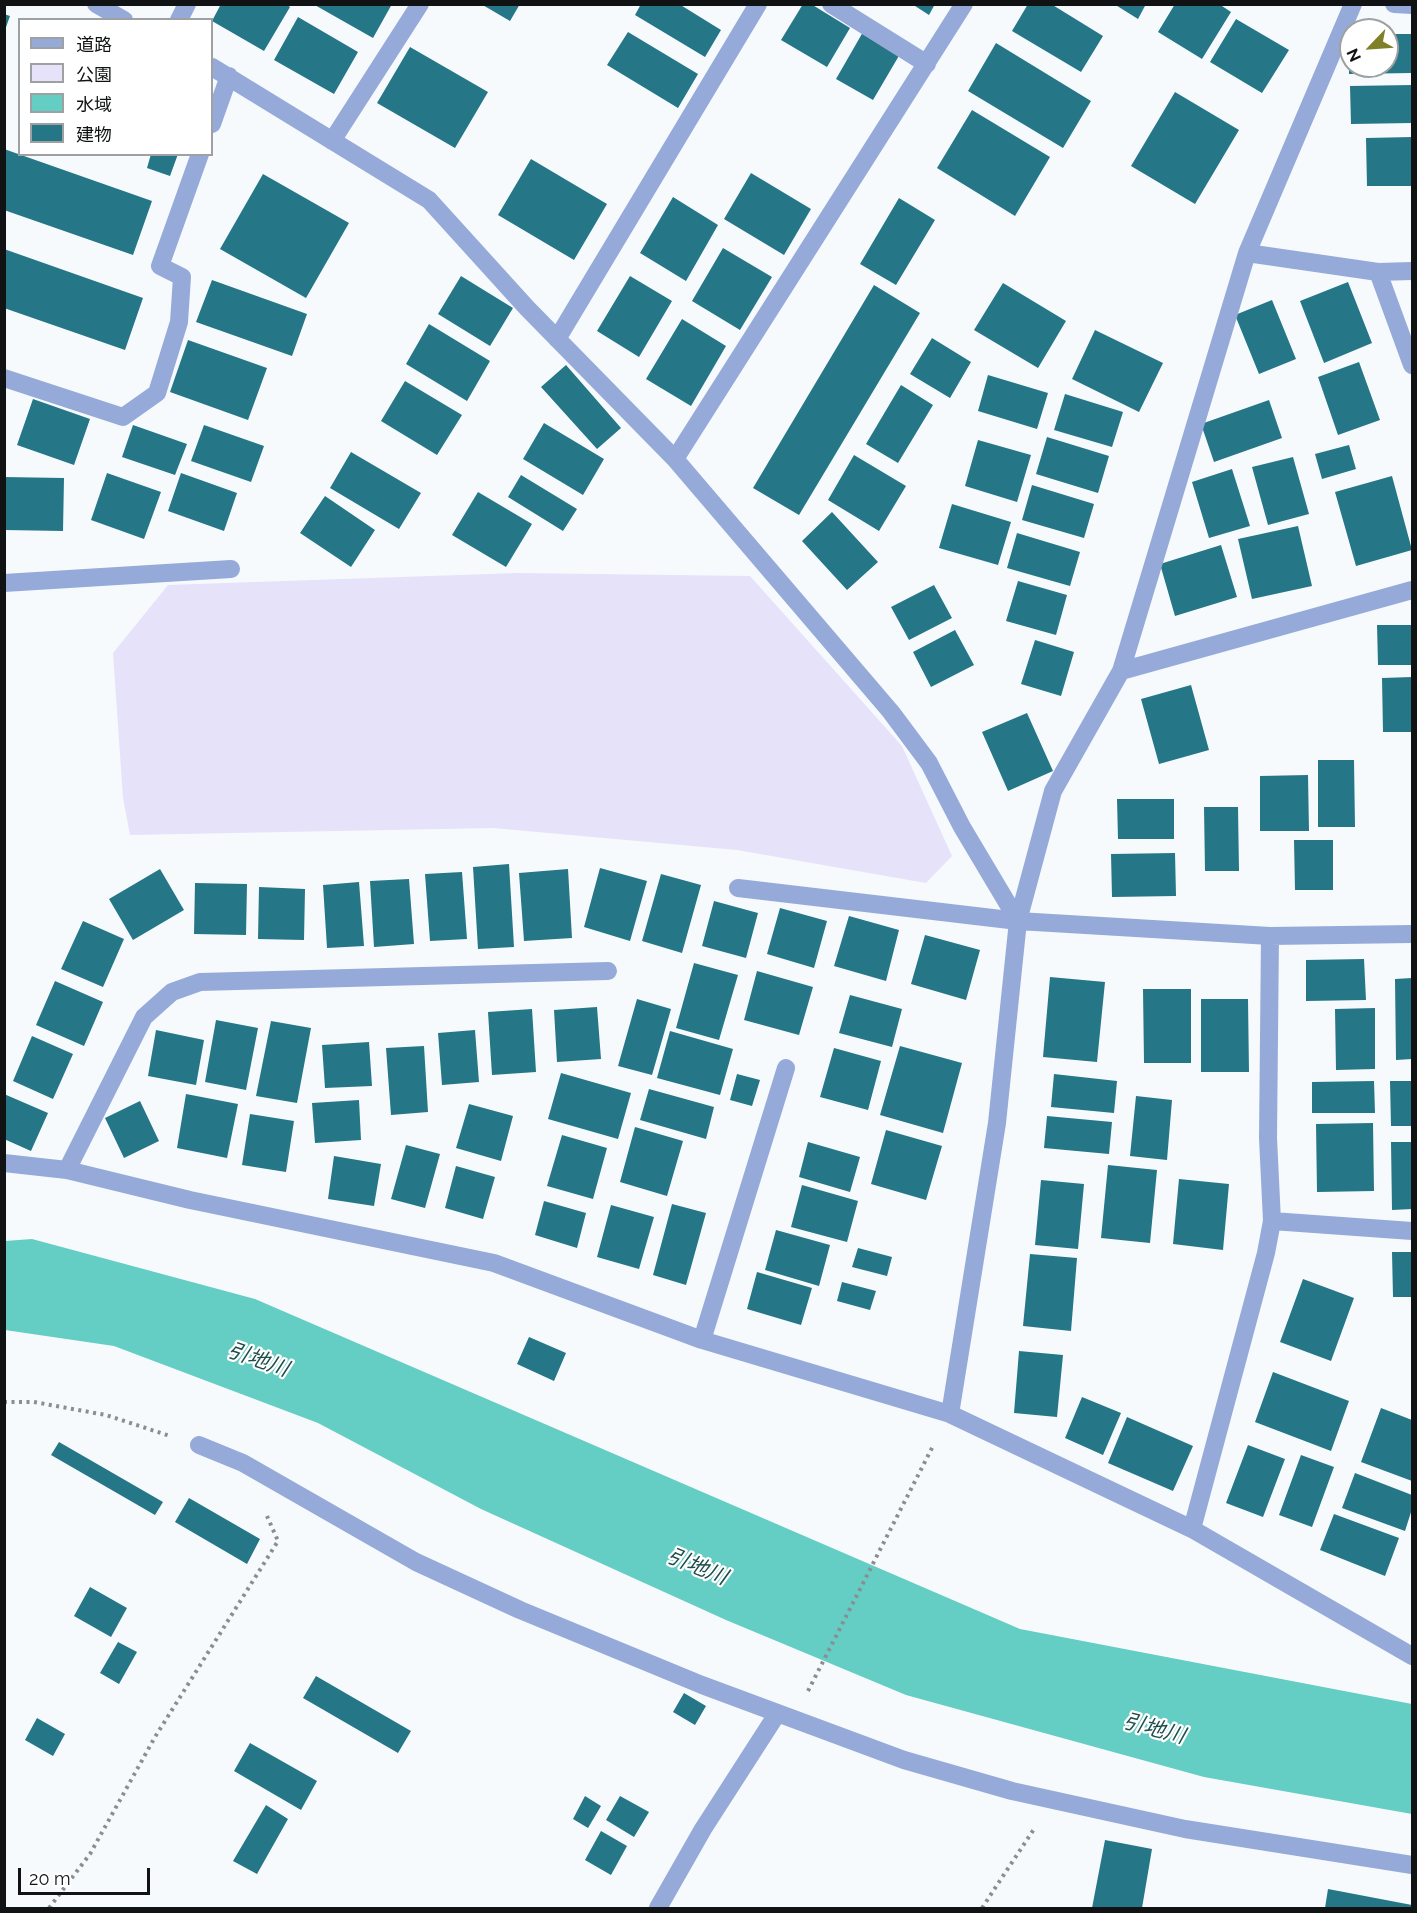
<!DOCTYPE html>
<meta charset="utf-8">
<style>
body{margin:0}
#map{position:relative;width:1417px;height:1913px;overflow:hidden;background:#f6fafd;font-family:Raleway,"Noto Sans JP",sans-serif}
canvas{display:block}
.frame{position:absolute;inset:0;border:6px solid #101213;pointer-events:none}
.legend{position:absolute;left:18px;top:18px;width:195px;height:138px;box-sizing:border-box;background:#fff;border:2px solid #9fa0a1;margin:0;padding:8px 10px;list-style:none;font-size:18px;color:#101213}
.legend li{display:flex;align-items:center;gap:12px;height:30px}
.legend b{width:30px;border:2px solid #9fa0a1}
.north{position:absolute;left:1339px;top:18px;width:60px;height:60px;box-sizing:border-box;background:#fff;border:2px solid #9fa0a1;border-radius:50%;rotate:245deg;font-size:16px;font-weight:700;line-height:24px;text-align:center;color:#101213}
.north::after{content:'';display:block;margin:auto;width:21px;height:27px;background:#808029;clip-path:polygon(50% 0,100% 100%,50% 72%,0 100%)}
.scale{position:absolute;left:18px;top:1868px;width:132px;height:27px;box-sizing:border-box;border:3px solid #101213;border-top:0;padding-left:8px;font-size:18px;line-height:21px;white-space:nowrap;color:#101213;-webkit-text-stroke:4px #fff;paint-order:stroke}
</style>
<div id="map">
<canvas width="1417" height="1913"></canvas>
<div class="frame"></div>
<ul class="legend">
<li><b style="height:8px;background:#96aad9"></b>道路</li>
<li><b style="height:16px;background:#e6e2fa"></b>公園</li>
<li><b style="height:16px;background:#64cdc4"></b>水域</li>
<li><b style="height:16px;background:#257686"></b>建物</li>
</ul>
<div class="north">N</div>
<div class="scale">20 m</div>
</div>
<script>
const ctx = document.querySelector('canvas').getContext('2d');
ctx.lineJoin = 'round';
function paint(path, color) {
  ctx.fillStyle = color;
  ctx.fill(path, 'evenodd');
}
function shape(rows) {
  const path = new Path2D();
  for (const r of rows) {
    path.moveTo(r[0], r[1]);
    for (let i = 2; i < r.length; i += 2) path.lineTo(r[i], r[i + 1]);
  }
  return path;
}
function trace(path, color, width, dash) {
  ctx.strokeStyle = color;
  ctx.lineWidth = width;
  ctx.lineCap = dash ? 'butt' : 'round';
  ctx.setLineDash(dash || []);
  ctx.stroke(path);
}
function label(font, color, halo, rows, align = 'center') {
  ctx.font = font + ' Raleway,"Noto Sans JP",sans-serif';
  ctx.lineWidth = 4.5;
  ctx.setLineDash([]);
  ctx.textBaseline = 'middle';
  ctx.strokeStyle = halo;
  ctx.fillStyle = color;
  for (const [text, x, y, turn = 0] of rows) {
    ctx.save();
    ctx.translate(x, y);
    ctx.rotate((+turn || 0) * Math.PI / 180);
    ctx.textAlign = isNaN(turn) ? turn : align;
    if (halo) ctx.strokeText(text, 0, 0);
    ctx.fillText(text, 0, 0);
    ctx.restore();
  }
}
const green = shape([
 [517,573,750,576,902,746,952,856,926,883,737,850,493,828,130,835,123,798,113,653,168,585]
]);
const water = shape([
 [32,1239,255,1299,1020,1629,1412,1704,1412,1814,1204,1777,906,1695,726,1620,481,1509,318,1423,114,1346,5,1330,5,1241]
]);
const building = shape([
 [221,4,286,4,290,7,264,51,212,21],
 [313,4,392,4,373,38],
 [481,4,520,4,510,21],
 [641,4,679,4,721,30,705,57,635,15],
 [803,4,811,4,850,28,827,67,781,40],
 [912,4,935,4,929,15],
 [1028,4,1051,4,1103,36,1081,72,1012,31],
 [1114,4,1146,4,1138,19],
 [1175,4,1219,4,1231,12,1202,59,1158,32],
 [4,14,10,16,5,30,4,30],
 [298,17,358,52,334,94,274,60],
 [1236,19,1289,50,1262,93,1210,62],
 [628,32,698,74,678,108,607,65],
 [863,32,900,54,873,100,836,79],
 [1387,34,1412,34,1412,73,1349,74,1349,66,1387,66],
 [996,43,1091,101,1063,148,968,91],
 [410,47,488,92,455,148,377,103],
 [1412,85,1412,123,1351,124,1350,86],
 [1175,92,1239,130,1195,204,1131,166],
 [972,110,1050,157,1015,216,937,168],
 [1412,137,1412,186,1367,186,1366,138],
 [4,149,152,201,133,255,4,210],
 [151,154,178,154,170,176,147,168],
 [531,159,607,204,574,260,498,215],
 [751,173,811,209,784,255,724,219],
 [263,174,349,223,306,298,220,249],
 [673,197,718,225,686,281,640,253],
 [899,198,935,220,896,285,860,264],
 [723,248,772,277,740,330,692,301],
 [4,249,143,298,125,350,4,308],
 [461,276,513,308,490,346,438,314],
 [630,276,672,301,639,357,597,331],
 [212,280,307,314,292,356,196,322],
 [1348,282,1372,343,1324,363,1300,301],
 [1003,283,1066,321,1038,368,974,330],
 [874,285,920,313,799,515,753,488],
 [1272,300,1296,359,1259,374,1235,315],
 [682,319,726,346,691,406,646,379],
 [429,324,490,361,467,401,406,364],
 [1095,330,1163,363,1139,412,1072,379],
 [932,338,971,362,950,398,910,374],
 [188,340,267,368,248,420,170,392],
 [1359,362,1380,420,1338,435,1318,377],
 [566,365,621,428,597,449,541,387],
 [988,375,1048,393,1037,429,978,411],
 [405,381,462,415,437,455,381,421],
 [901,385,933,405,898,463,866,444],
 [1065,394,1123,412,1112,447,1054,430],
 [33,399,90,419,74,465,17,445],
 [1269,400,1282,438,1214,462,1201,424],
 [544,423,604,459,583,495,523,459],
 [133,425,187,444,175,475,122,457],
 [204,425,264,446,251,482,191,461],
 [1047,437,1109,456,1098,493,1036,474],
 [978,440,1031,455,1017,502,965,486],
 [1349,445,1356,469,1322,479,1315,454],
 [351,452,421,493,399,529,330,488],
 [854,455,906,486,879,531,828,500],
 [1293,457,1309,514,1268,525,1252,467],
 [1232,469,1250,526,1209,538,1192,482],
 [107,473,161,492,144,539,91,520],
 [181,473,237,493,224,531,168,511],
 [521,475,577,509,563,531,508,497],
 [1392,476,1412,550,1356,566,1335,492],
 [4,477,64,478,63,531,4,530],
 [1032,485,1094,504,1084,538,1022,520],
 [478,492,532,524,506,567,452,535],
 [325,496,375,530,351,567,300,533],
 [952,504,1011,522,998,565,939,548],
 [832,512,878,562,847,590,802,541],
 [1298,526,1312,586,1252,599,1238,539],
 [1017,533,1080,552,1070,586,1007,568],
 [1221,545,1237,597,1175,616,1160,564],
 [1018,581,1067,595,1056,635,1006,621],
 [934,585,952,618,909,640,891,607],
 [1377,625,1412,625,1412,665,1378,665],
 [955,630,974,665,931,687,913,652],
 [1035,640,1074,652,1061,696,1021,684],
 [1412,677,1412,732,1383,732,1382,678],
 [1191,685,1209,750,1159,764,1141,699],
 [1027,713,1053,771,1008,791,982,732],
 [1318,760,1354,760,1355,827,1318,827],
 [1308,775,1309,831,1260,831,1260,776],
 [1117,799,1174,799,1174,839,1118,839],
 [1204,807,1238,807,1239,871,1205,871],
 [1294,840,1333,840,1333,890,1295,890],
 [1175,853,1176,896,1112,897,1111,854],
 [509,864,514,947,478,949,473,867],
 [600,868,647,881,630,941,584,927],
 [160,869,184,910,133,940,109,899],
 [568,869,572,938,524,941,519,873],
 [462,872,467,939,430,941,425,874],
 [661,874,701,885,682,953,642,941],
 [409,879,414,944,374,947,370,881],
 [359,882,364,946,327,948,323,885],
 [195,883,247,884,246,935,194,934],
 [259,887,305,889,304,940,258,939],
 [714,901,758,913,746,958,702,946],
 [780,908,827,921,814,968,767,954],
 [849,916,899,930,886,981,834,966],
 [83,921,124,939,103,987,61,969],
 [925,935,980,950,966,1000,911,984],
 [1364,959,1366,1000,1306,1001,1306,960],
 [694,963,738,975,719,1040,676,1028],
 [757,971,813,987,799,1035,744,1020],
 [1050,977,1105,982,1097,1062,1043,1057],
 [1412,978,1412,1059,1396,1060,1395,979],
 [55,981,103,1002,84,1046,36,1025],
 [1143,989,1191,989,1191,1063,1144,1063],
 [850,995,902,1009,892,1047,839,1033],
 [637,999,671,1009,652,1075,618,1066],
 [1201,999,1248,999,1249,1072,1201,1072],
 [597,1007,601,1059,557,1062,554,1010],
 [1375,1008,1375,1069,1336,1070,1335,1009],
 [532,1009,536,1072,492,1075,488,1012],
 [216,1020,258,1028,246,1090,205,1082],
 [271,1021,311,1028,297,1103,256,1096],
 [156,1030,204,1040,196,1085,148,1076],
 [475,1030,479,1082,442,1085,438,1033],
 [670,1031,733,1049,720,1095,657,1078],
 [32,1036,73,1054,53,1099,13,1081],
 [369,1042,372,1086,325,1088,322,1045],
 [424,1046,428,1112,391,1115,386,1048],
 [900,1046,962,1063,943,1133,880,1115],
 [834,1048,881,1061,868,1110,820,1097],
 [561,1073,631,1093,618,1139,548,1119],
 [737,1074,760,1080,752,1106,730,1100],
 [1054,1074,1117,1081,1114,1113,1051,1107],
 [1374,1081,1375,1113,1312,1113,1312,1082],
 [1390,1081,1412,1081,1412,1126,1391,1126],
 [649,1089,714,1107,706,1139,640,1120],
 [4,1094,48,1113,31,1151,4,1139],
 [186,1094,238,1104,227,1158,177,1148],
 [1136,1096,1172,1100,1167,1160,1130,1156],
 [359,1100,361,1140,315,1143,312,1103],
 [140,1101,159,1141,124,1158,105,1118],
 [469,1104,513,1116,501,1161,456,1148],
 [250,1114,294,1121,286,1172,242,1165],
 [1047,1116,1112,1122,1109,1154,1044,1148],
 [1373,1123,1374,1191,1317,1192,1316,1124],
 [635,1127,683,1141,667,1196,620,1182],
 [886,1130,942,1146,926,1200,871,1184],
 [562,1135,607,1148,593,1199,547,1186],
 [808,1142,860,1157,850,1192,799,1177],
 [1391,1142,1412,1142,1412,1209,1392,1210],
 [406,1145,440,1154,425,1208,391,1199],
 [334,1156,381,1164,374,1206,328,1199],
 [1108,1165,1157,1170,1150,1243,1101,1238],
 [456,1166,495,1177,483,1219,445,1208],
 [1179,1179,1229,1184,1223,1250,1173,1244],
 [1041,1180,1084,1184,1078,1249,1035,1245],
 [802,1185,858,1201,847,1242,791,1227],
 [544,1201,586,1213,577,1248,535,1235],
 [672,1204,706,1213,686,1285,653,1275],
 [611,1205,654,1217,639,1269,597,1257],
 [776,1230,830,1245,819,1286,765,1270],
 [858,1248,892,1257,887,1276,852,1267],
 [1392,1252,1412,1252,1412,1297,1393,1297],
 [1030,1254,1077,1258,1071,1331,1023,1326],
 [757,1272,812,1288,801,1325,747,1309],
 [1303,1279,1354,1298,1331,1361,1280,1342],
 [842,1282,876,1291,870,1310,837,1301],
 [529,1337,566,1353,554,1381,517,1364],
 [1019,1351,1063,1355,1057,1417,1014,1413],
 [1273,1372,1349,1401,1331,1451,1255,1422],
 [1082,1397,1121,1413,1103,1455,1065,1438],
 [1381,1408,1412,1420,1412,1481,1361,1462],
 [1127,1417,1193,1446,1173,1491,1108,1463],
 [59,1442,163,1502,155,1515,51,1455],
 [1248,1445,1285,1459,1263,1517,1226,1503],
 [1301,1455,1334,1467,1312,1527,1279,1515],
 [1355,1473,1412,1495,1412,1509,1405,1531,1342,1508],
 [189,1498,260,1539,247,1564,175,1522],
 [1334,1514,1399,1538,1385,1576,1320,1550],
 [90,1587,127,1608,111,1637,74,1616],
 [118,1642,137,1652,119,1684,100,1673],
 [316,1676,411,1731,398,1753,303,1698],
 [684,1693,706,1706,695,1725,673,1712],
 [37,1718,65,1734,53,1756,25,1740],
 [250,1743,317,1781,301,1810,234,1771],
 [585,1796,601,1806,588,1828,573,1819],
 [620,1796,649,1812,634,1837,606,1820],
 [266,1805,288,1819,257,1874,233,1861],
 [601,1831,627,1846,611,1875,585,1860],
 [1105,1840,1152,1849,1142,1908,1092,1908],
 [1328,1889,1412,1905,1412,1908,1325,1908]
]);
const path = shape([
 [4,1402,34,1402,106,1415,170,1436],
 [808,1691,934,1444],
 [49,1908,90,1854,155,1737,278,1541,267,1516],
 [982,1908,1034,1829]
]);
const minor = shape([
 [96,4,124,20],
 [831,4,927,64],
 [1394,4,1412,5],
 [179,20,187,4],
 [212,67,429,200,527,308,675,459,891,712,929,763,962,827,1018,921],
 [212,124,229,76],
 [332,141,420,4],
 [1247,253,1378,272,1412,271],
 [1378,272,1412,365],
 [557,339,758,4],
 [4,378,123,417,157,393,179,322,182,277,160,266,200,154],
 [675,459,964,4],
 [4,583,231,569],
 [1121,671,1412,590],
 [738,888,1018,921,1270,936,1412,934],
 [4,1163,67,1170,190,1200,494,1263,702,1340,950,1414,1192,1529,1412,1656],
 [67,1170,144,1017,172,992,200,982,608,971],
 [1272,1221,1412,1231],
 [702,1340,786,1068],
 [950,1414,997,1123,1018,921,1053,791,1121,671,1247,253,1353,4],
 [199,1445,243,1463,416,1562,520,1610,702,1685,904,1760,1012,1791,1185,1829,1412,1865],
 [1192,1529,1266,1253,1272,1221,1268,1138,1270,936],
 [658,1908,703,1829,777,1714]
]);
const waterNames = [
 ["引地川",258,1360,19],
 ["引地川",697,1567,22],
 ["引地川",1154,1729,15]
];
paint(green, '#e6e2fa');
paint(water, '#64cdc4');
paint(building, '#257686');
trace(path, '#8b8e90', 4, [3, 4.5]);
trace(minor, '#96aad9', 18);
label('italic 21px', '#204f4b', '#fff', waterNames);
</script>
